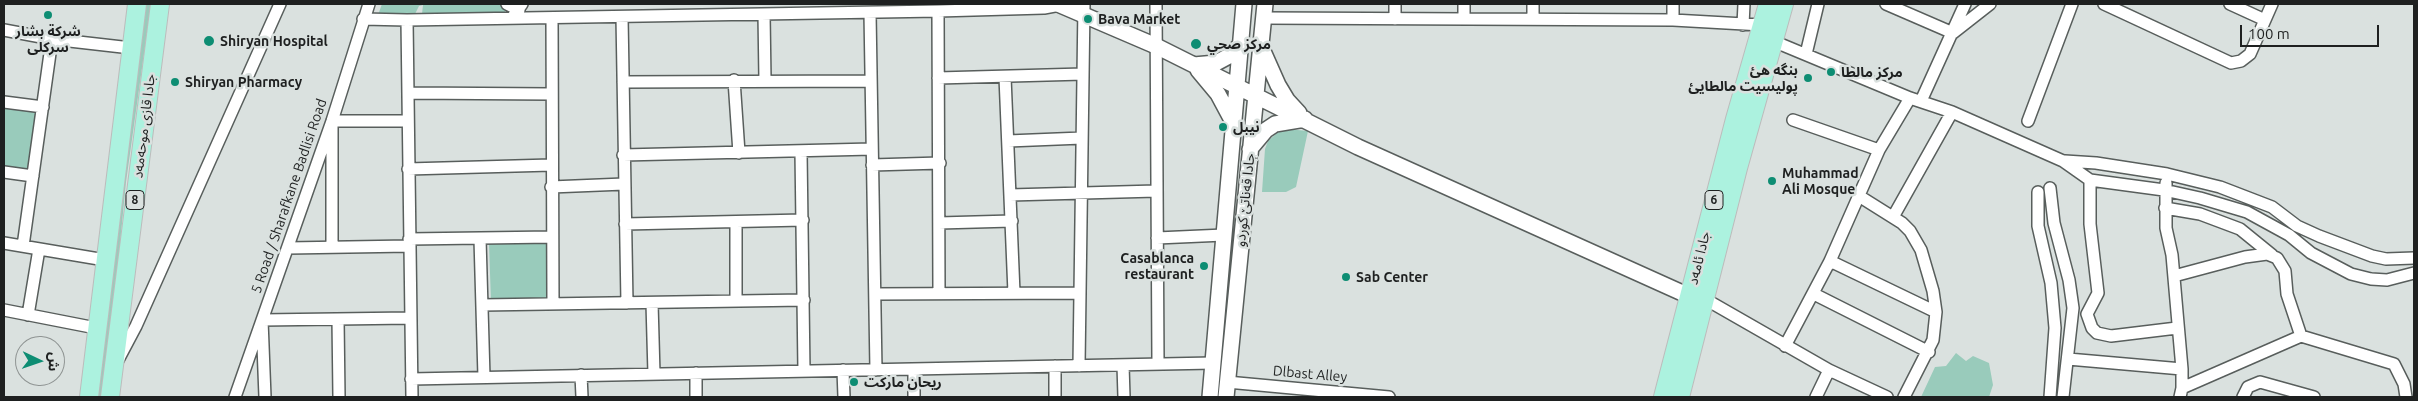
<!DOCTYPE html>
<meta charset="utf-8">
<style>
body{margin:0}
#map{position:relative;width:2418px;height:401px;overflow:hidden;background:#dae1df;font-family:Ubuntu,"Noto Sans Arabic",sans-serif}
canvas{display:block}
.frame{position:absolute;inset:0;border:5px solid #1e2020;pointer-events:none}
.north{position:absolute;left:15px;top:336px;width:50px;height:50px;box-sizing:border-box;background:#dae1df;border:1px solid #8f9493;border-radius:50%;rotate:93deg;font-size:14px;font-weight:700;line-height:20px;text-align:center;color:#1e2020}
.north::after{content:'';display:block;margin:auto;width:18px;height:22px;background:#0d8d73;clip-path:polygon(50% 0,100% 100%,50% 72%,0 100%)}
.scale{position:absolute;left:2240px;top:25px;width:139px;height:22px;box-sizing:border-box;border:2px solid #1e2020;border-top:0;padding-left:6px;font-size:15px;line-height:18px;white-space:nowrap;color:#1e2020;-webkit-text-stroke:4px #dae1df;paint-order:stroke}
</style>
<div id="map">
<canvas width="2418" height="401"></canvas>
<div class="frame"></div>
<div class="north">ش</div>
<div class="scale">100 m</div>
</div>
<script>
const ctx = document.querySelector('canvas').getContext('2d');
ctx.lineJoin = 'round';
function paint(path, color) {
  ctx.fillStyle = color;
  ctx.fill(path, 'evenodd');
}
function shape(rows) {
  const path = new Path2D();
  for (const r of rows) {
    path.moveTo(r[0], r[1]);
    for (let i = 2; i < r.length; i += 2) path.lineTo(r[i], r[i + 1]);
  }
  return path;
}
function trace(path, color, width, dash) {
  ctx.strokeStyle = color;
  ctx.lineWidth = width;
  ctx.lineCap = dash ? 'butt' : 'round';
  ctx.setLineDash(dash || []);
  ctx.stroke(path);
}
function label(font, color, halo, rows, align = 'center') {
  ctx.font = font + ' Ubuntu,"Noto Sans Arabic",sans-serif';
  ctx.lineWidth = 5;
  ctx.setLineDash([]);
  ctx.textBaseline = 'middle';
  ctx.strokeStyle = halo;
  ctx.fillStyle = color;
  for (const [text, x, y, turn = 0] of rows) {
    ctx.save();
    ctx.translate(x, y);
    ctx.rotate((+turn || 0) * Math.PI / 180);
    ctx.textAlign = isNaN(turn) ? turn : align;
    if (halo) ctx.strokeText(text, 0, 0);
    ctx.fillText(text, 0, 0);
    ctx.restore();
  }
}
const green = shape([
 [142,4,151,4,126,182,111,337,103,397,94,397],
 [382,4,510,4,505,12,422,14,423,5,419,6,415,14,378,15],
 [4,102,43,107,33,176,4,172],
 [1287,129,1308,131,1296,187,1286,192,1262,192,1265,149,1268,141,1277,133],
 [547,242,549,302,491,303,489,243],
 [1956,353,1966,361,1973,356,1989,363,1993,385,1989,397,1921,397,1935,367,1946,366]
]);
const street = shape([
 [507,4,519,10],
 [1156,4,1158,364],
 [1395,4,1395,19],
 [1464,4,1464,19],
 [1886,4,1953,33,1990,4],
 [2104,4,2231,63,2241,61,2250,54,2272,4],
 [2230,4,2265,20],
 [938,11,939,293],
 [870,13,876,370],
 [764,14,765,80],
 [622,17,627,303],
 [512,18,522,4],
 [552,18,553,304],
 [1264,18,1673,20,1762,25],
 [363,19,407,20,938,11,1044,8,1060,5],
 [1533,19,1533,4],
 [407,20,412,397],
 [1673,20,1673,4],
 [1743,25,1744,4],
 [4,30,52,39,131,48],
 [1773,41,1910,98,1952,112,2063,161,2090,180,2164,190,2200,198,2247,212,2289,235,2311,253,2351,274,2371,279,2387,280,2414,273],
 [1806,54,1818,4],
 [1005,77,1014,293],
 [938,78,1083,74],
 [734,80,739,153],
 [623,82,871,81],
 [408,93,551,94],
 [1921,101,1965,4],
 [4,102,43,107],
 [1793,120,1879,150],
 [2028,121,2072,4],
 [1008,141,1082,138],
 [801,152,804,371],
 [623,155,872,149],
 [2065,161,2096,163,2167,174,2220,187,2272,207,2297,226,2319,236,2372,256,2386,259,2414,258],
 [872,165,940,163],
 [408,169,551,165],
 [4,172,33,176],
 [2090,180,2090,224,2098,293,2087,314,2092,328,2097,333,2111,336,2177,328],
 [2166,183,2166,228,2172,255,2182,369,2182,388,2180,397],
 [551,187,624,184],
 [2050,188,2054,223,2069,280,2073,308,2063,397],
 [2038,192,2038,226,2051,283,2055,328,2050,397],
 [1010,195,1156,191],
 [1859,196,1902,223,1910,231,1921,250,1933,291,1936,312,1933,340,1904,397],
 [2165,208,2200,214,2240,229,2272,255],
 [1893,217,1952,112],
 [939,223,1012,221],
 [625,224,803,220],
 [1157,238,1224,235],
 [409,239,552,237],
 [480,239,484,377],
 [4,243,105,260],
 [23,246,52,39],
 [332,247,332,121,408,121],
 [288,248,409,246],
 [1830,261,1936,312],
 [2174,276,2245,257,2267,254,2277,258,2285,271,2287,294,2301,336,2394,364,2404,384,2406,397],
 [875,294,1080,293],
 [1814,294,1929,352],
 [1705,299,1829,370,1887,397],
 [736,301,736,222],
 [652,303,654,374],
 [482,305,804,300],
 [4,310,96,328],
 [28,315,39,249],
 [338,319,339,397],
 [1785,346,1830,261,1879,150,1910,98],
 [2068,359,2182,369],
 [118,360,136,326,280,4],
 [1123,365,1124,397],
 [1055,366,1055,397],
 [1079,366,1084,4],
 [914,369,914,397],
 [843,370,844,397],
 [696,373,696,397],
 [581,375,582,397],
 [411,379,1213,363],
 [1227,382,1389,397],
 [2182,388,2301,336],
 [235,397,332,121,369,4],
 [265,397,262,320,410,318],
 [1816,397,1829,370],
 [2243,397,2248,387,2260,382,2314,397]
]);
const secondary = shape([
 [1058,4,1156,46,1358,147,1689,296],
 [1262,49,1278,85,1287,100,1299,113],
 [1194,65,1216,63,1229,56,1240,45],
 [1198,70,1218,94,1233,122],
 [1250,149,1266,130,1275,124,1305,119],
 [1210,397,1244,4],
 [1226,397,1265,4]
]);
const primary = shape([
 [89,397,137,4],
 [110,397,160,4],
 [1663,397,1735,119,1768,4],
 [1680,397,1738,168,1784,4]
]);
const markers = [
 [48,15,5,"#0d8d73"],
 [1088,19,5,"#0d8d73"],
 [209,41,6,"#0d8d73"],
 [1196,44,6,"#0d8d73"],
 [1831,72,5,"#0d8d73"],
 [1808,78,5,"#0d8d73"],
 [175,82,5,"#0d8d73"],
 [1223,127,5,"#0d8d73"],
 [1772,181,5,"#0d8d73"],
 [1204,266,5,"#0d8d73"],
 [1346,277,5,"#0d8d73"],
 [854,382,5,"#0d8d73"]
];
const shields = [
 [135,200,18],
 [1714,200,18]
];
const shieldNames = [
 ["8",135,200],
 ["6",1714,200]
];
const poiNames = [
 ["Bava Market",1098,19],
 ["شركة بشار",48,31,"center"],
 ["سركلى",48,47,"center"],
 ["Shiryan Hospital",220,41],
 ["مركز صحي",1207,44],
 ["بنگه هئ",1798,70,"right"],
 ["پوليسيت مالطايئ",1798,86,"right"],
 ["مركز مالطا",1841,72],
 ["Shiryan Pharmacy",185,82],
 ["نيبل",1233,127],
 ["Muhammad",1782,173],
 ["Ali Mosque",1782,189],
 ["Casablanca",1194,258,"right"],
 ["restaurant",1194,274,"right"],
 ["Sab Center",1356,277],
 ["ريحان ماركت",864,382]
];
const streetNames = [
 ["جادا قازی موحەمەد",144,126,-83],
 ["5 Road / Sharafkane Badlisi Road",289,196,-71],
 ["جادا قەناتێ کوردو",1245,200,-84],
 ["جادا ئامەد",1699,258,-76],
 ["Dlbast Alley",1310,374,5]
];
paint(green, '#99cbbb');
trace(street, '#585e5c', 14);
trace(secondary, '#585e5c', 18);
trace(primary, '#bcbcbc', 20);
trace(street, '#fff', 11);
trace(secondary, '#fff', 15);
trace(primary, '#acf2df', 18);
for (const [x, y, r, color] of markers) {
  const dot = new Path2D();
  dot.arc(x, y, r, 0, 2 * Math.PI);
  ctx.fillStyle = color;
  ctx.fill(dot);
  trace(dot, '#dae1df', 2);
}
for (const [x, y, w] of shields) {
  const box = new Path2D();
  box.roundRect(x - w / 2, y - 9.5, w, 19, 4);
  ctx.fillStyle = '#dae1df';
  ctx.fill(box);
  trace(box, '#1e2020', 1);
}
label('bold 12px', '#1e2020', null, shieldNames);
label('bold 14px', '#1e2020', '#dae1df', poiNames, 'left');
label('14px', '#1e2020', '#dae1df', streetNames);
</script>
